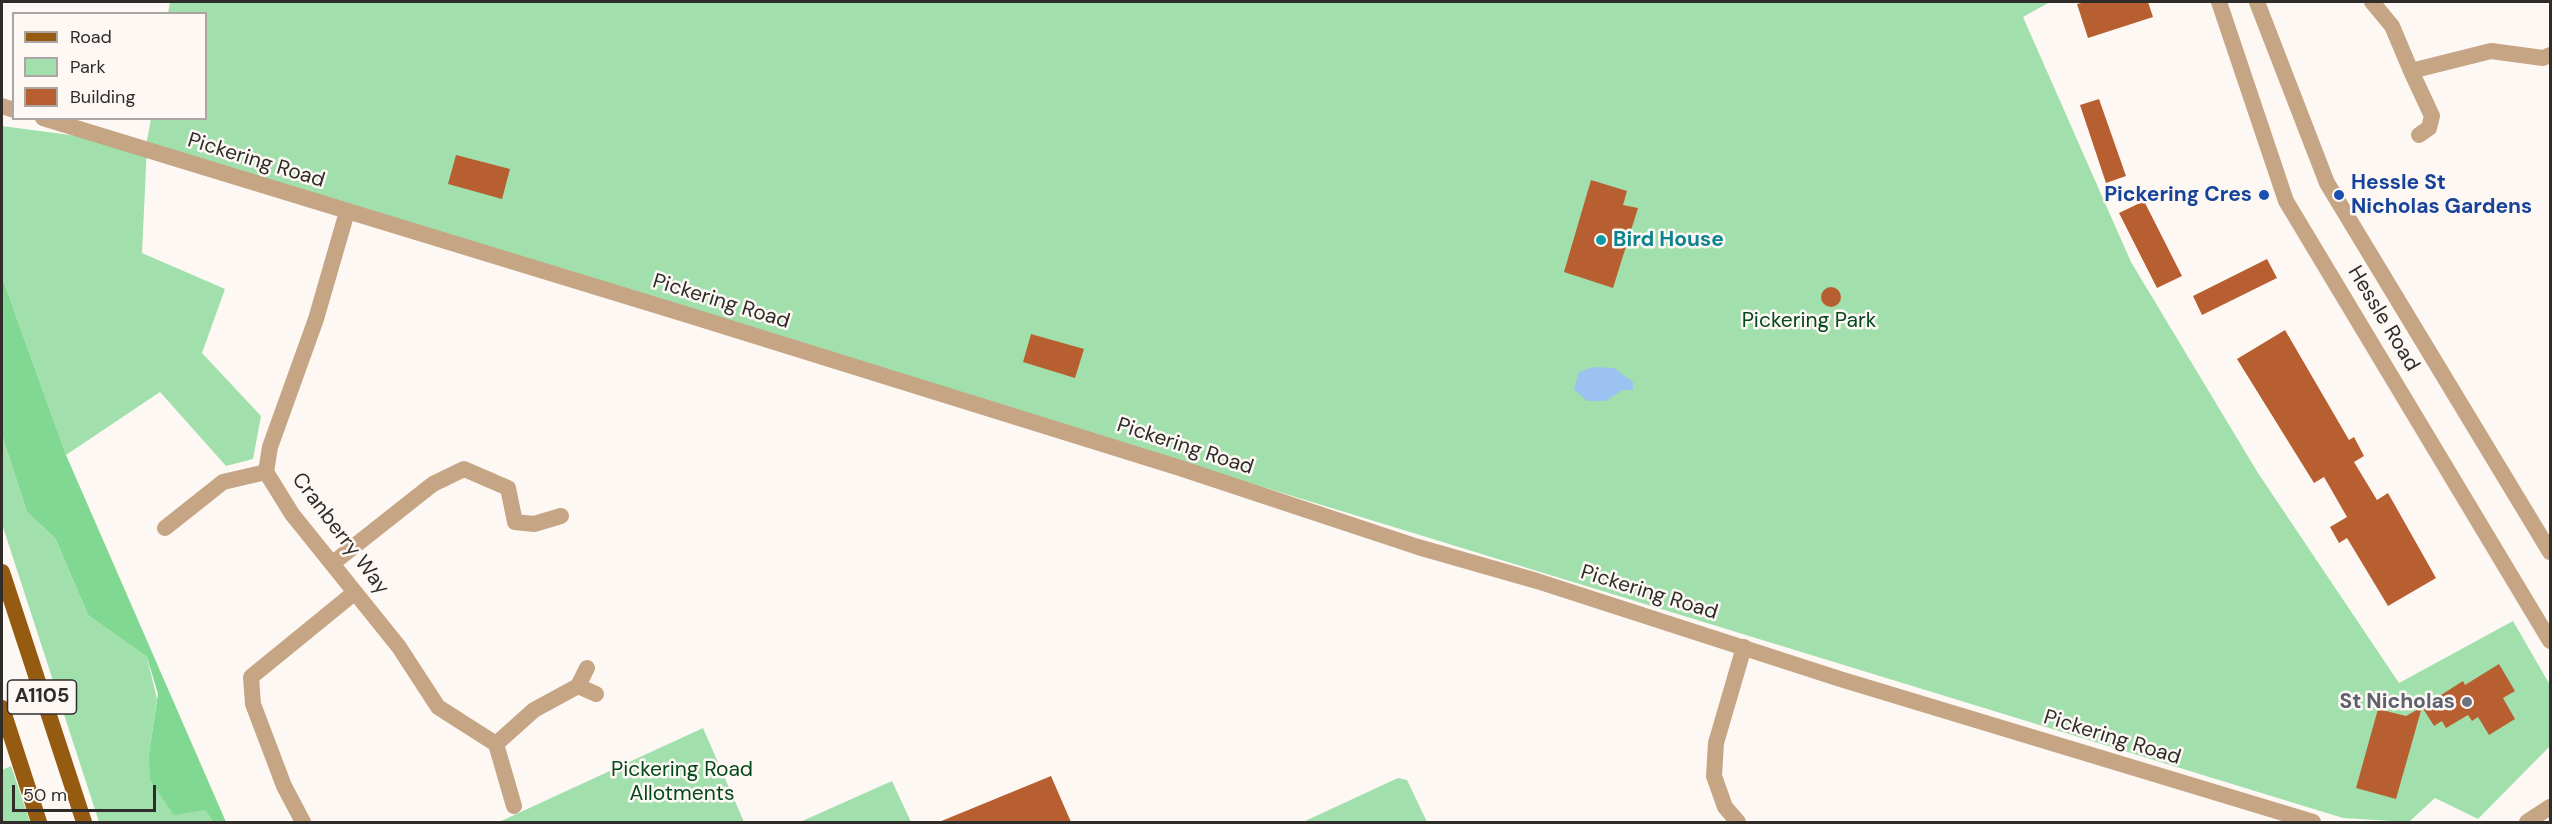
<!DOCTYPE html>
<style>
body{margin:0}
#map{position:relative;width:2552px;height:824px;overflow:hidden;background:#fef8f5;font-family:"DM Sans",sans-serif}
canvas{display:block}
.frame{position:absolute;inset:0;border:3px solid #2f2c2a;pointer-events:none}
.legend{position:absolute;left:12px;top:12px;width:195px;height:108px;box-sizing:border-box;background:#fef8f5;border:2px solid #aba6a4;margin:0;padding:8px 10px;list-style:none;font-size:18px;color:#2f2c2a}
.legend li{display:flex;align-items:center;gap:12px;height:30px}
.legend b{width:30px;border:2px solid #aba6a4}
.scale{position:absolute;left:12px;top:785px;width:144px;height:27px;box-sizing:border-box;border:3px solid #2f2c2a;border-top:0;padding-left:8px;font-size:18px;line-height:21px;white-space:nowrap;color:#2f2c2a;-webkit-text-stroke:4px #fef8f5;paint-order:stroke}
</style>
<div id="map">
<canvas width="2552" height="824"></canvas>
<div class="frame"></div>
<ul class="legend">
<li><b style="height:8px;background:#955c11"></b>Road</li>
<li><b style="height:16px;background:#a1e0ac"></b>Park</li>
<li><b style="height:16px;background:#b85f31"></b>Building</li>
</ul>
<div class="scale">50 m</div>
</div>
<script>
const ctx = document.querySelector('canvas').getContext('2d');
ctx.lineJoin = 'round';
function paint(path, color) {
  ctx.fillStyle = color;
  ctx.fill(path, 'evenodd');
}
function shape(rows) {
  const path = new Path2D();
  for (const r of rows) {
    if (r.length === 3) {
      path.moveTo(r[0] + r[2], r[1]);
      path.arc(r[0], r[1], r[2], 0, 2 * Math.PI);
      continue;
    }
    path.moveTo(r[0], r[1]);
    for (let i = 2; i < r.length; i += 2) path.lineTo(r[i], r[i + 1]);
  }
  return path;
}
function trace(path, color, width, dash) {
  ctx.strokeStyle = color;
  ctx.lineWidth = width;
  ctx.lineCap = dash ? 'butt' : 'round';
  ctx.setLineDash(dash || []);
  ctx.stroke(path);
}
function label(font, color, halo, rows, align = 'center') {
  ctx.font = font + ' "DM Sans",sans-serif';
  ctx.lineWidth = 5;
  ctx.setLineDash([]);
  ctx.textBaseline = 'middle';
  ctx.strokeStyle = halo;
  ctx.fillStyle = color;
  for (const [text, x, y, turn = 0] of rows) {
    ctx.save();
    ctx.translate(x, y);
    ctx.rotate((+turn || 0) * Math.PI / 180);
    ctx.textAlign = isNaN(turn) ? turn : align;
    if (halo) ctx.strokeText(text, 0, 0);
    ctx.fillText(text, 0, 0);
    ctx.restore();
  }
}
const green = shape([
 [170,2,2050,2,2023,17,2131,262,2258,473,2399,683,2513,621,2550,685,2550,746,2478,819,2435,798,2409,822,2343,818,147,145,142,253,225,289,202,353,261,416,253,459,226,466,160,392,66,455,2,277,2,126,146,145,151,119,206,118,206,14,168,13],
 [2,435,27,512,55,538,88,615,147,657,157,699,149,753,205,810,213,822,99,822,2,524],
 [703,728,744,822,499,822],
 [11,766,30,822,2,822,2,770],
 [1398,778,1407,780,1427,822,1303,822],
 [892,781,911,822,800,822]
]);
const forest = shape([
 [2,277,66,455,226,822,213,822,205,810,174,815,150,780,149,753,158,694,147,657,88,615,55,538,27,512,2,435]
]);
const water = shape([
 [1593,367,1614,368,1633,382,1633,390,1623,390,1605,401,1587,401,1574,389,1579,372]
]);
const building = shape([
 [2086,2,2148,2,2153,17,2088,38,2077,4],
 [2099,99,2126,176,2106,183,2080,105],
 [456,155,510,169,502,199,448,184],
 [1591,180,1627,191,1623,205,1638,208,1613,288,1564,272],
 [2144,201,2182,276,2157,288,2119,213],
 [2267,259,2277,278,2202,315,2193,296],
 [1831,297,10],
 [2285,330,2349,440,2354,437,2364,456,2354,462,2377,500,2388,493,2436,578,2388,606,2347,538,2339,543,2330,527,2347,517,2324,477,2314,483,2237,359],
 [1031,334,1084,349,1075,378,1023,362],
 [2499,664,2515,691,2503,698,2515,719,2489,735,2478,717,2472,721,2468,715,2446,728,2442,721,2434,726,2422,707,2463,681,2465,685],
 [2422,707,2396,799,2356,788,2378,709,2406,716],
 [1051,776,1071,822,939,822]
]);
const minor = shape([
 [2372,2,2392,26,2411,71,2491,51,2543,58,2550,55],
 [2411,71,2432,116,2429,128,2419,135],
 [347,212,316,319,270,447,266,472,292,514,399,647,438,707,496,744,514,806],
 [165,528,223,482,266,472],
 [333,563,433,484,464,469,508,488,515,522,534,524,561,516],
 [587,668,578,686,596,694],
 [496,744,534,710,578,686],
 [303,822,284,786,253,704,251,677,354,593],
 [1738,822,1725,807,1714,776,1716,743,1744,647]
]);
const tertiary = shape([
 [2219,2,2286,201,2550,641],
 [2257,2,2327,183,2550,552],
 [2,106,14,110],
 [43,118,688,315,1180,468,1418,547,1537,581,1840,679,2313,822],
 [2527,822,2550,807]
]);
const primary = shape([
 [2,572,84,822],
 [2,708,39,822]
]);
const markers = [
 [2264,195,6,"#1a4fb4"],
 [2339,195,6,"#1a4fb4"],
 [1601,240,6,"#0f9aa8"],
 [2467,702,6,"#6b7280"]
];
const shields = [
 [42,697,69]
];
const shieldNames = [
 ["A1105",42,697]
];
const streetNames = [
 ["Pickering Road",256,161,17],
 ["Pickering Road",721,302,17],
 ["Hessle Road",2383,319,59],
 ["Pickering Road",1185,447,18],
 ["Cranberry Way",340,534,53],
 ["Pickering Road",1649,593,17],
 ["Pickering Road",2112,738,17]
];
const transitNames = [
 ["Hessle St",2351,183],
 ["Nicholas Gardens",2351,207],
 ["Pickering Cres",2252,195,"right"]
];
const cultureNames = [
 ["Bird House",1613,240]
];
const parkNames = [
 ["Pickering Park",1809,321],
 ["Pickering Road",682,770],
 ["Allotments",682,794]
];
const worshipNames = [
 ["St Nicholas",2455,702]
];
paint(green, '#a1e0ac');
paint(forest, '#81d892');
paint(water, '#9bc2f1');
paint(building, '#b85f31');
trace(minor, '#c5a584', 16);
trace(tertiary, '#c5a584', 16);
trace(primary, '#955c11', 16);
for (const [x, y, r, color] of markers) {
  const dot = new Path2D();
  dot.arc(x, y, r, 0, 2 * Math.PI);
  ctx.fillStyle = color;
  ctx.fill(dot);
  trace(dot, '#fef8f5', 2);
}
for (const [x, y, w] of shields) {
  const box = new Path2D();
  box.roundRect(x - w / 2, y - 17, w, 34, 4.5);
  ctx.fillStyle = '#fef8f5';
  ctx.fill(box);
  trace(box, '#2f2c2a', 1.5);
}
label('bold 20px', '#2f2c2a', null, shieldNames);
label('21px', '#2f2c2a', '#fef8f5', streetNames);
label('bold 21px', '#164399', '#fef8f5', transitNames, 'left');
label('bold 21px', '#0d838f', '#fef8f5', cultureNames, 'left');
label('21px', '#03471c', '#fef8f5', parkNames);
label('bold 21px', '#5b616d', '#fef8f5', worshipNames, 'right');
</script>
